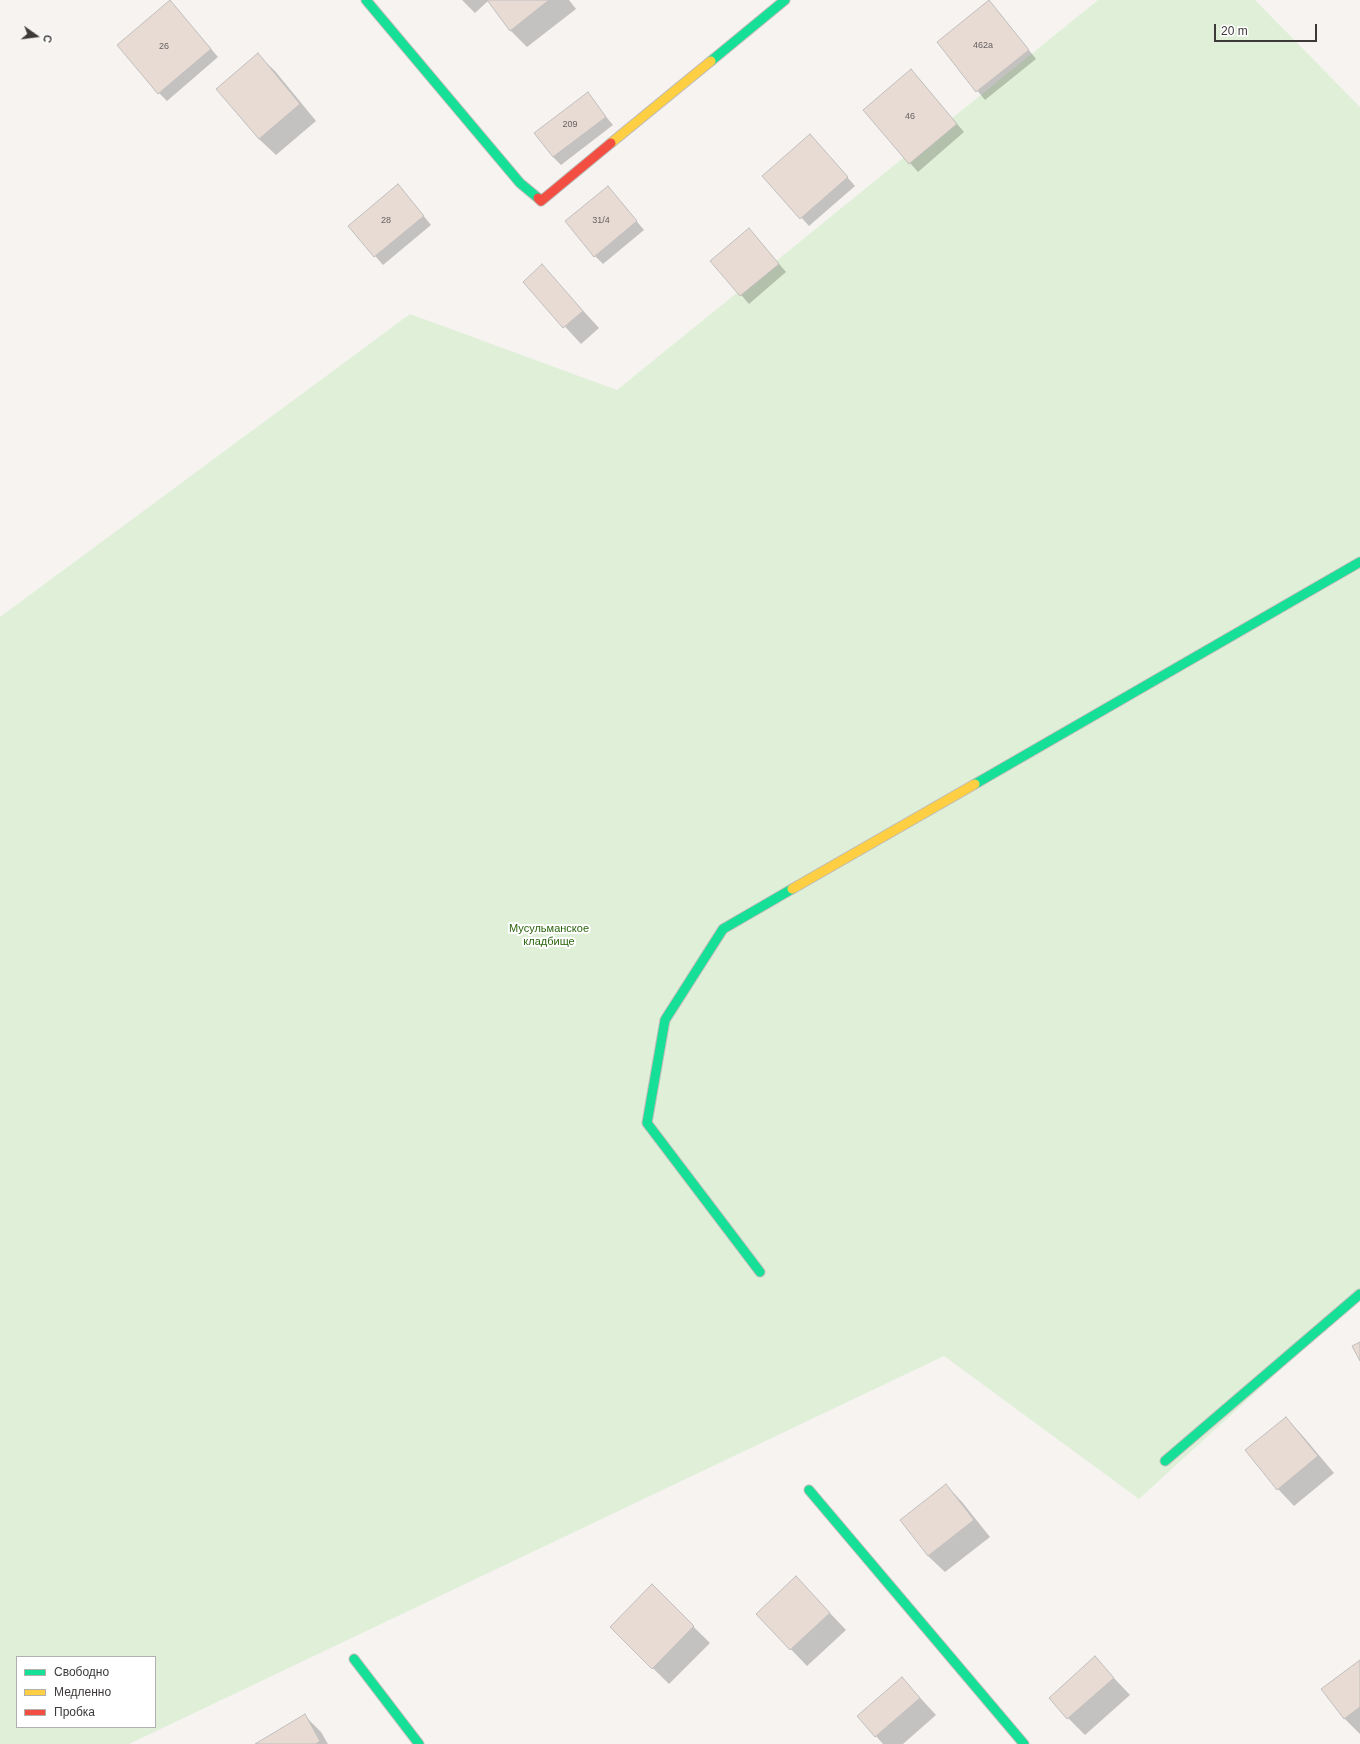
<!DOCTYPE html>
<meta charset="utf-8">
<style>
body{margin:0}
#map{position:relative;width:1360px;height:1744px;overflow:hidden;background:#f6f3f1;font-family:Helvetica,sans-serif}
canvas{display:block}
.legend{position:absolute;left:16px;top:1656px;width:140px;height:72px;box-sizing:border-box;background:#fff;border:1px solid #b1b0af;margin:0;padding:5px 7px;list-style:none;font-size:12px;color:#3c3938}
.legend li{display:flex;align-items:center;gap:8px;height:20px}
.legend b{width:20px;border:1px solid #b1b0af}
.north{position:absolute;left:16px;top:16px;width:40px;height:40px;-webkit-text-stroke:3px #fff;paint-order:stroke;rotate:104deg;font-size:11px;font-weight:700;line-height:16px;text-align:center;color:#3c3938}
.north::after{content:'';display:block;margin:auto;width:14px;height:18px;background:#3c3938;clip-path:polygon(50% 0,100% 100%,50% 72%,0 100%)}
.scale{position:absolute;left:1214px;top:24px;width:103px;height:18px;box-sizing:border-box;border:2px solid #3c3938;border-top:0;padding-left:5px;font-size:12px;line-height:14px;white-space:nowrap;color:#3c3938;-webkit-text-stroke:3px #fff;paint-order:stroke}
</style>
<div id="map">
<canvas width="1360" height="1744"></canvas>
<ul class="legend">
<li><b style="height:5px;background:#16e098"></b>Свободно</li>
<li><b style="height:5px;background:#ffcf43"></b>Медленно</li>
<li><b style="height:5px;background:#f24e42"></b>Пробка</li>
</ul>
<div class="north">С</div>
<div class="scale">20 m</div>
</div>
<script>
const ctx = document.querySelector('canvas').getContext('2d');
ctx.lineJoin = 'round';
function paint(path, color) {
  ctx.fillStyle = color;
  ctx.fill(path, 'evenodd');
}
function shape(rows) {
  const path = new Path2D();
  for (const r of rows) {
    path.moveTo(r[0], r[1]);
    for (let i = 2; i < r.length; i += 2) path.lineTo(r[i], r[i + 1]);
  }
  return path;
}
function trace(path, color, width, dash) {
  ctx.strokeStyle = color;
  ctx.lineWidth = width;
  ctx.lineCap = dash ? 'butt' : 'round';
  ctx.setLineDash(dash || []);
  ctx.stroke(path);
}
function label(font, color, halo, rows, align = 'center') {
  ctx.font = font + ' Helvetica,sans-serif';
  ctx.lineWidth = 4;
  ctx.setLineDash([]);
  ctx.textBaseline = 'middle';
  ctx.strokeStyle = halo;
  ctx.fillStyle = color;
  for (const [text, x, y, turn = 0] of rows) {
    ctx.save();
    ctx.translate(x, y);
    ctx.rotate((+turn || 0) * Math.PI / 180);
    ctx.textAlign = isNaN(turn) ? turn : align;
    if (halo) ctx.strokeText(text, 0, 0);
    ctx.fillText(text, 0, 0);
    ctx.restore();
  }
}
const green = shape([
 [1098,0,1255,0,1360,107,1360,1297,1139,1499,944,1356,129,1744,0,1744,0,617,410,314,617,390],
 [17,1657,155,1657,155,1727,17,1727]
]);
const shadow = shape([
 [462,0,569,0,576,9,527,47,510,30,488,1,475,13],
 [170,1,218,57,167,101,159,93],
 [997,10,1036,59,985,100,938,42],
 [258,55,275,71,316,121,276,155,259,139,217,89],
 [919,79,964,132,918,172,864,110],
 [587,94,613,125,561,165,553,157],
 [810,135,855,186,809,226,764,176],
 [608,187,644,230,603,264,595,256],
 [406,194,431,225,383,265,349,226],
 [757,238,786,272,749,304,712,261],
 [542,266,599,328,581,344,524,282],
 [1286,1418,1302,1435,1334,1473,1294,1506,1278,1489],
 [946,1485,962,1502,990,1537,945,1572,928,1556],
 [652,1586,710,1643,669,1684,611,1627],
 [812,1594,846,1630,807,1666,757,1614],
 [1095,1658,1130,1695,1085,1735,1068,1718],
 [1360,1661,1360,1734,1345,1719,1323,1689],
 [902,1678,936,1715,903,1744,883,1744,858,1716],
 [305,1716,321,1732,328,1744,257,1744]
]);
const building = shape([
 [170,0,211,49,158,94,117,45,170,0],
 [487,0,549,0,510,31,487,0],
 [989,0,1029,50,976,92,937,42,989,0],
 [258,53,300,104,259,139,216,89,258,53],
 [911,69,957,124,909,164,863,110,911,69],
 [588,92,606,117,553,157,534,133,588,92],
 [810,134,848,177,800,219,762,176,810,134],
 [398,184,424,216,374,257,348,226,398,184],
 [608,186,637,221,594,257,565,221,608,186],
 [749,228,779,264,740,296,710,261,749,228],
 [542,264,583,311,563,328,523,282,542,264],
 [1360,1342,1360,1361,1352,1346,1360,1342],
 [1286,1417,1318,1456,1277,1490,1245,1450,1286,1417],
 [946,1484,974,1520,928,1556,900,1520,946,1484],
 [796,1576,830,1613,790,1650,756,1614,796,1576],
 [652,1584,694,1626,652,1669,610,1627,652,1584],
 [1095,1656,1114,1678,1067,1719,1049,1698,1095,1656],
 [1360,1660,1360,1707,1344,1719,1321,1689,1360,1660],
 [902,1677,920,1698,875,1737,857,1716,902,1677],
 [305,1714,320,1741,316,1744,255,1744,305,1714]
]);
const fast = shape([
 [366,0,520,183,538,198],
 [711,61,785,0],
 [975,784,1360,562],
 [760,1272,647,1123,665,1020,723,929,792,889],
 [1165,1461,1360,1294],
 [809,1490,1024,1744],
 [354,1659,419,1744]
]);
const slow = shape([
 [611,143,711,61],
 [792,889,975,784]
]);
const jam = shape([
 [538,198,541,201,611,143]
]);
const numberNames = [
 ["462а",983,46],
 ["26",164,47],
 ["46",910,117],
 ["209",570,125],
 ["28",386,221],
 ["31/4",601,221]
];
const parkNames = [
 ["Мусульманское",549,929],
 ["кладбище",549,942]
];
paint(green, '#e0f0d8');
paint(shadow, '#0003');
paint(building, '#e7dbd4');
trace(building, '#c1bebd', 1);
trace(fast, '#bdbbb9', 11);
trace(slow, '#bdbbb9', 11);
trace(jam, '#bdbbb9', 11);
trace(fast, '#16e098', 9);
trace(slow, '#ffcf43', 9);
trace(jam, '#f24e42', 9);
label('9px', '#686260', null, numberNames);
label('11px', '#2b650d', '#fff', parkNames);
</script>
